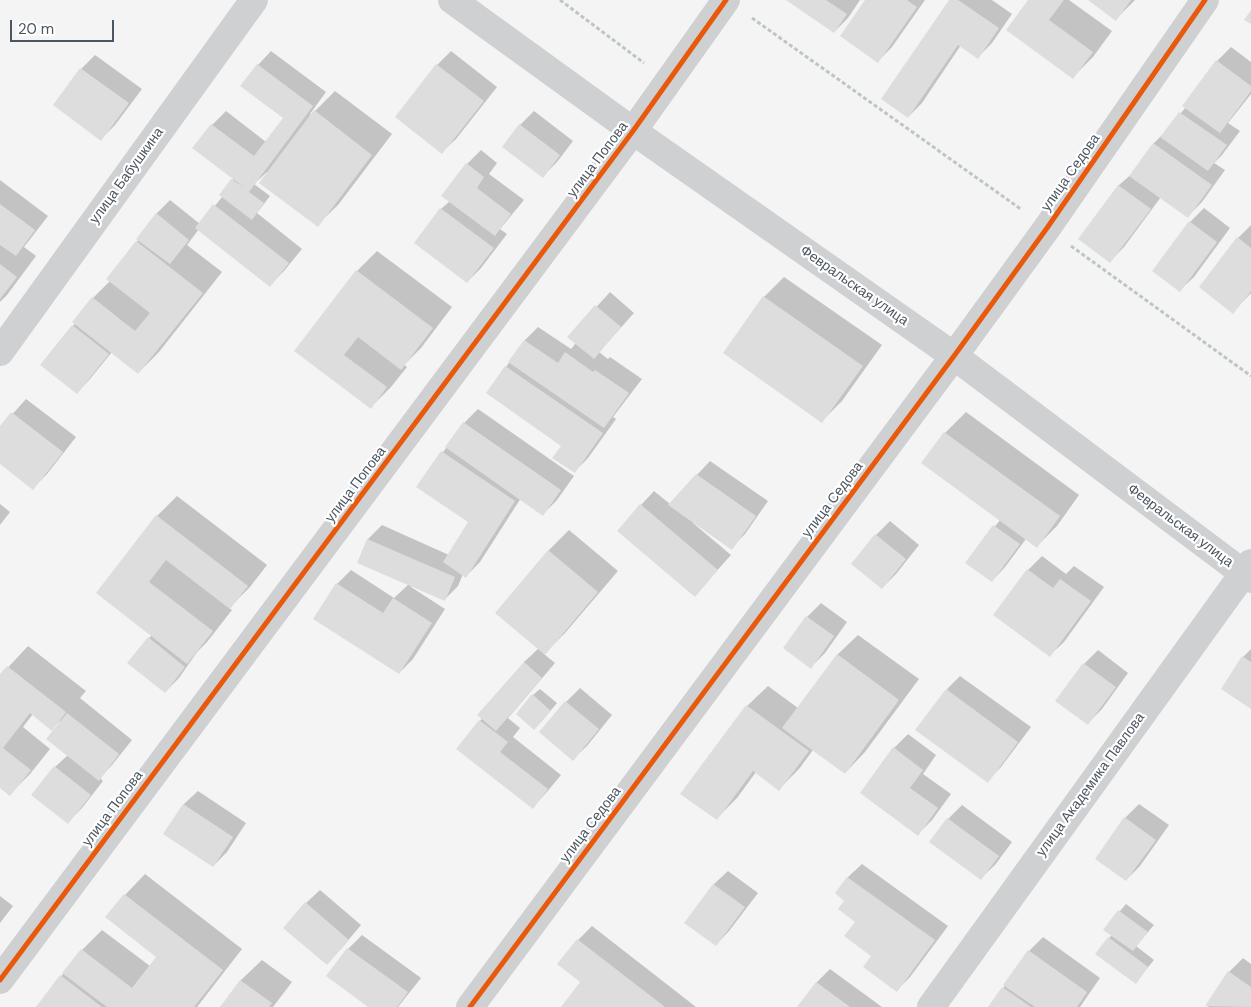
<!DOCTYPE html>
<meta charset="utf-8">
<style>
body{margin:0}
#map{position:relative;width:1251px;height:1007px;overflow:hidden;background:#f4f4f4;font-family:"DM Sans",sans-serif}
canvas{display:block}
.scale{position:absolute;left:10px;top:20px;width:104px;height:22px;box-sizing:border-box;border:2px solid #4a5661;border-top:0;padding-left:6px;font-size:15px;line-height:18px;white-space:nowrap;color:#4a5661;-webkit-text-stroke:4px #fff;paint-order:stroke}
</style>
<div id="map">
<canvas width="1251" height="1007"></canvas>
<div class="scale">20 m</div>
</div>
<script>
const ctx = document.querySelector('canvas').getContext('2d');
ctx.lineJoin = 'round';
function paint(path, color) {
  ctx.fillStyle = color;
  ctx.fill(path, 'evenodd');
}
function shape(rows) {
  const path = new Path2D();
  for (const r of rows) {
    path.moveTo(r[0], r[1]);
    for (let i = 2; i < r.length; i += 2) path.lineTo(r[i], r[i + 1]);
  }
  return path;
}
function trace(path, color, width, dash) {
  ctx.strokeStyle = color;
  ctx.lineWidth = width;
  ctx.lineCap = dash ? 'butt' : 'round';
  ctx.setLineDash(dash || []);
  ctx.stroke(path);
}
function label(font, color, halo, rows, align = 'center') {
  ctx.font = font + ' "DM Sans",sans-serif';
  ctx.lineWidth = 4.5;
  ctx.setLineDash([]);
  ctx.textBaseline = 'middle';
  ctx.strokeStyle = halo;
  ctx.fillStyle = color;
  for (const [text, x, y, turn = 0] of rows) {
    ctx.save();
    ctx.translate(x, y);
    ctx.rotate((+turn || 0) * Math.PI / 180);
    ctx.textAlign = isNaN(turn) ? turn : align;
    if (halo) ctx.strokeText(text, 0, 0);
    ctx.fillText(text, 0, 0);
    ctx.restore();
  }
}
const shadow = shape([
 [788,0,860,0,848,18,834,32],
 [867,0,925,0,892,47,878,61],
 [951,0,992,0,1012,14,992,43,978,57,961,45,922,103,908,117],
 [1029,0,1069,0,1112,31,1093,57,1073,77],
 [1090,0,1135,0,1116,19],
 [1231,47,1251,62,1251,94,1228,123,1240,131,1222,155,1214,163,1225,170,1202,202,1188,216,1161,197,1124,247,1110,261,1080,238,1119,185,1134,172,1154,143,1166,131,1186,107,1217,61],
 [271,51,326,92,310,114,311,115,335,91,392,134,338,205,317,225,267,172,254,184,270,196,257,213,302,249,284,271,270,285,199,229,187,245,222,272,159,352,138,373,112,352,90,379,77,393,73,326,93,298,111,280,156,214,170,200,200,224,223,196,221,195,234,178,212,125,226,111,266,142,284,118,258,65],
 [451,51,497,87,456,139,442,152,396,116,437,65],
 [95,55,142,89,115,125,101,139,81,69],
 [534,111,573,141,557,162,543,176,520,125],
 [481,150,497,163,489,174,524,200,500,229,507,234,481,268,467,282,416,243,441,209,450,201,467,164],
 [0,180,48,216,24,247,36,256,7,295,0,302],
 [1204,208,1230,228,1194,277,1180,290,1190,222],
 [1251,225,1251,293,1233,312,1238,238],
 [377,251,452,307,421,348,404,365,407,367,391,387,371,407,296,351,357,271],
 [784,277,882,345,842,401,822,421,764,297],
 [610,292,634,313,599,352,608,359,610,357,642,379,613,417,616,419,588,458,575,471,563,445,488,393,524,341,538,327,571,349,576,343,569,337],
 [26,399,76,437,47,474,33,488,0,462,0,428],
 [478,409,574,476,557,500,543,514,521,498,480,562,466,576,463,574,458,586,444,600,412,586,411,587,445,609,413,659,399,673,315,619,337,584,351,570,394,598,409,584,358,562,368,539,382,525,449,555,470,522,418,487,464,423],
 [966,412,1079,495,1057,526,1037,546,1026,539,1005,567,992,581,967,562,1000,520,923,463,945,433],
 [710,461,768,501,745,534,731,548,694,521,693,523,731,555,695,595,641,505,654,491,670,504],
 [177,496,267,565,250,587,229,608,232,610,207,642,197,652,179,678,165,692,149,638,152,635,97,592,157,516],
 [0,504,10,512,0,525],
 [890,521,919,545,896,574,882,588,876,535],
 [569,530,618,571,565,633,544,654,555,663,508,718,520,728,513,737,561,775,546,793,533,807,480,721,524,662,539,648,496,613,549,550],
 [1042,556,1066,574,1074,566,1104,587,1064,642,1050,655,1028,570],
 [821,603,847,622,825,653,811,667,807,617],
 [858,635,919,679,865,752,845,773,813,750,799,769,779,789,756,772,737,798,716,819,747,706,768,686,798,708,837,655],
 [28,646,86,691,80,698,132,740,112,765,100,778,103,781,82,808,68,822,55,767,68,755,60,721,52,729,33,714,23,727,50,749,30,774,10,794,0,786,0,676],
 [1251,649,1251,707,1243,657],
 [1098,650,1128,673,1102,709,1088,723,1084,664],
 [960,676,1031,727,1001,767,987,781,947,689],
 [580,688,612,715,587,746,573,759,566,702],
 [540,689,557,703,541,722,533,695],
 [908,734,936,755,923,774,951,794,932,820,918,834,894,748],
 [198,791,246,823,227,852,213,866,164,833,184,804],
 [1139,804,1169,825,1140,866,1126,880,1125,818],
 [962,805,1012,842,995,865,981,878,948,819],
 [862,864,948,926,910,977,896,991,873,956,846,901,837,893,848,877],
 [728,871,758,893,729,931,716,945,686,923,714,884],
 [145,874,242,949,197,1007,37,1007,82,950,102,930,150,966,158,956,125,895],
 [320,890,361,925,340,950,306,903],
 [0,896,13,906,0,923],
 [1126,904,1154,925,1136,946,1154,960,1136,982,1109,938,1112,935,1105,929],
 [592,926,696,1007,562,1007,582,982,559,964,578,940],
 [362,935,421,978,398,1007,370,1007,328,976,348,949],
 [1043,937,1100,978,1080,1007,990,1007,1029,951],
 [1243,958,1251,964,1251,1007,1209,1007,1207,1006,1229,972],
 [262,960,292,982,273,1007,221,1007,241,980],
 [830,969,882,1007,799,1007,816,983]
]);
const building = shape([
 [786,0,826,0,847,14,834,33],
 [865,0,907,0,917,7,878,63,840,36],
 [949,0,958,0,999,28,978,59,958,45,908,118,881,99],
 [1028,0,1064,0,1049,20,1093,52,1073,79,1006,30],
 [1088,0,1131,0,1116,21],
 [1251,10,1251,24,1244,20],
 [1216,60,1251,86,1251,91,1220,133,1182,106],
 [257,64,313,106,249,192,264,203,252,220,219,195,231,179,245,188,192,148,211,124,254,156,283,118,240,86],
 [436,64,484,101,442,154,395,117],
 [80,68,129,103,101,141,53,105],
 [314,110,372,155,318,227,259,183],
 [1179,112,1227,145,1208,171,1160,137],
 [519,124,560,155,543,178,502,147],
 [1153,143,1212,185,1188,218,1129,176],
 [466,163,484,177,477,188,511,214,495,236,441,196],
 [1118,185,1151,209,1110,263,1078,239],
 [0,204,35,230,16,256,0,245],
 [213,204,289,263,270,287,195,228],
 [440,208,494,248,467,283,414,243],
 [156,213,189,240,170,264,136,239],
 [1189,221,1217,242,1180,292,1152,271],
 [1237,237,1251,248,1251,291,1233,314,1199,287],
 [136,241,203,293,138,374,72,322,92,297,135,331,150,313,106,279],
 [0,264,17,277,0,299],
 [356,270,433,328,401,370,358,337,344,355,387,387,371,409,294,351],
 [763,296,863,366,822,423,723,353],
 [595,305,621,327,594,359,567,337],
 [72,325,109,354,77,394,40,365],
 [524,340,558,363,565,352,593,372,595,370,629,393,604,428,508,362],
 [505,366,603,433,575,473,552,458,561,446,486,393],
 [11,412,63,452,33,490,0,464,0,426],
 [463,422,561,490,543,516,445,447],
 [944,432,1060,516,1037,548,921,463],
 [441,451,515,501,466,578,443,562,468,522,416,487],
 [696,474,756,516,732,550,668,505],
 [640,504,718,570,695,597,617,531],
 [156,515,248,586,230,609,166,560,149,582,213,631,187,664,96,593],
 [993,525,1020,544,992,582,965,563],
 [875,534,906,559,882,589,851,564],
 [367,539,455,577,445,601,357,563],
 [548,550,598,592,545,655,495,613],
 [1027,569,1053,588,1060,579,1091,601,1050,657,993,615],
 [336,583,383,613,393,598,432,623,399,674,313,619],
 [806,616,834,636,811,669,783,648],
 [148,637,185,667,165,693,127,663],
 [837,654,899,700,845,774,782,728],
 [1242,656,1251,662,1251,709,1221,689],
 [524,662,542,678,496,731,477,715],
 [1083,663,1116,687,1088,725,1055,701],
 [7,666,66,712,52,731,30,713,3,748,31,770,10,796,0,788,0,674],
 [946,689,1018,742,988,783,915,730],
 [532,694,551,711,534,730,516,714],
 [565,701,599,729,573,761,539,732],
 [746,705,809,751,779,791,753,771,717,820,680,794],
 [67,713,119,754,99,781,46,739],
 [479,720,508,742,500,752,548,789,533,809,456,749],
 [893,747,923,770,910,788,938,808,918,836,860,793],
 [54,766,91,795,68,824,31,795],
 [183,804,233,837,213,867,163,834],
 [1124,817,1156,840,1126,881,1095,859],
 [947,818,999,856,981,880,929,842],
 [847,877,935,940,897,992,863,967,871,956,844,936,855,922,838,909,844,901,835,893],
 [713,884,745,907,716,946,684,923],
 [124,894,223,970,194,1007,107,1007,62,973,81,949,132,988,156,957,105,917],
 [305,902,349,940,327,965,283,928],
 [1118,910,1148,932,1133,951,1103,930],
 [1108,937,1148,967,1136,984,1095,954],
 [577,939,665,1007,561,1007,580,982,557,964],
 [347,948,408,992,397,1007,368,1007,326,976],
 [1028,950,1087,992,1077,1007,1035,1007,1003,985],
 [1228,971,1251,987,1251,1007,1205,1006],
 [60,975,102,1007,36,1007],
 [240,980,272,1003,269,1007,220,1007],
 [816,982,850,1007,797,1007],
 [1002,987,1031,1007,988,1007]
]);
const path = shape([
 [560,0,644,63],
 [752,18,1022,210],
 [1071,246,1251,376]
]);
const minor = shape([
 [452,0,633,131,954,356,1251,579],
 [0,352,254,0],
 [0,980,633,131,726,0],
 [470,1007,954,356,1047,228,1205,0],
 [931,1007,1251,563]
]);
const cycleway = shape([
 [0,980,633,131,726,0],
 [470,1007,954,356,1047,228,1205,0]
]);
const streetNames = [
 ["улица Попова",598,160,-53],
 ["улица Седова",1071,173,-55],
 ["улица Бабушкина",127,176,-54],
 ["Февральская улица",854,286,35],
 ["улица Попова",356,485,-53],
 ["улица Седова",833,500,-53],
 ["Февральская улица",1180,526,37],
 ["улица Академика Павлова",1091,785,-54],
 ["улица Попова",113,809,-53],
 ["улица Седова",591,825,-53]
];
paint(shadow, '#0003');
paint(building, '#ddddde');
trace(path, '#bcc7c4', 3, [4, 2.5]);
trace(minor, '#ced0d2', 28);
trace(cycleway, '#e8590c', 5);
label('14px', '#4a5661', '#fff', streetNames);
</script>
